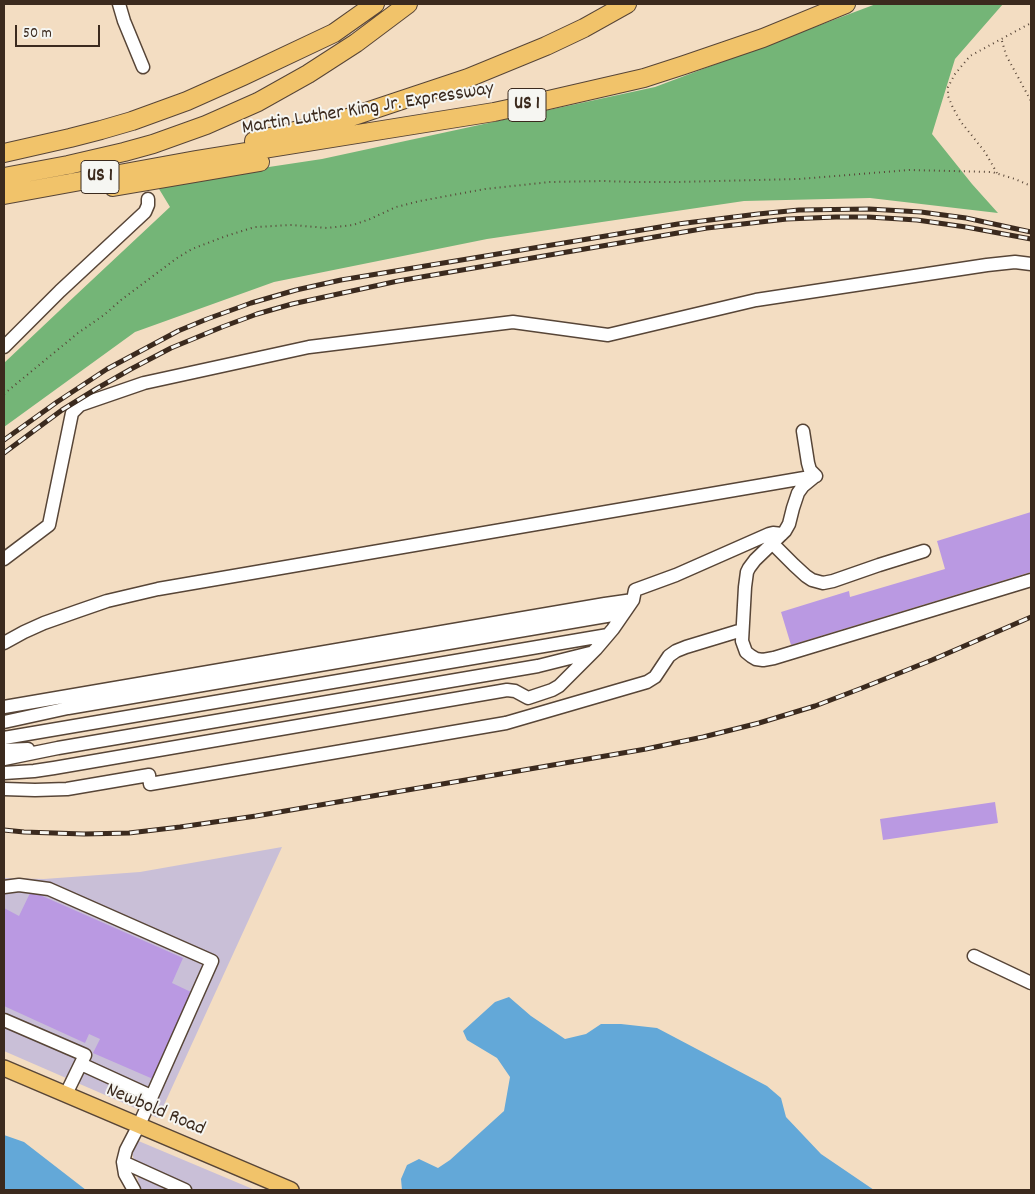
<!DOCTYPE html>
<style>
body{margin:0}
#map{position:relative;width:1035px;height:1194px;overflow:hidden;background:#f3ddc2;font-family:Dekko,sans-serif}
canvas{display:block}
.frame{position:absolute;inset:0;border:5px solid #3b2a1e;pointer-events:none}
.scale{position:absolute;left:15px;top:25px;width:85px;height:22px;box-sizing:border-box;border:2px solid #3b2a1e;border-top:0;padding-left:6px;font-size:15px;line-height:18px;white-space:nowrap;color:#3b2a1e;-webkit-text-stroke:4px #f6f6f2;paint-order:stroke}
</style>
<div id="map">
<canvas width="1035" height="1194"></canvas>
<div class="frame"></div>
<div class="scale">50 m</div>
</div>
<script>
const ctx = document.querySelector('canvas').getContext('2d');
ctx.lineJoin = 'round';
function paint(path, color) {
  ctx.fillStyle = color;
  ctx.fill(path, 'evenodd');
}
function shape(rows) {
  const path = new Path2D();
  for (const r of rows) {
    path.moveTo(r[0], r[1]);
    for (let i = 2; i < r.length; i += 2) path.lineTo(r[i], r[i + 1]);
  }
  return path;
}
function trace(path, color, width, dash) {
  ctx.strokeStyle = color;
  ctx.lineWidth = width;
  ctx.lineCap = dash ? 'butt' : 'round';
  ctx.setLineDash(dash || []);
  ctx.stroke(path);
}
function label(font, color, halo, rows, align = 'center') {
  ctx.font = font + ' Dekko,sans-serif';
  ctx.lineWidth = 4;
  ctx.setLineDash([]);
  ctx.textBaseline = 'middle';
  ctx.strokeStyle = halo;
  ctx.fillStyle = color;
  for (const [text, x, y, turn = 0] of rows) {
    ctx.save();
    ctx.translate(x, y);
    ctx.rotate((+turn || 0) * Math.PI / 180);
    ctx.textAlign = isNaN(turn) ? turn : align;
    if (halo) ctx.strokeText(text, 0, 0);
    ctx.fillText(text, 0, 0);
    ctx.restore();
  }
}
const industrial = shape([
 [282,847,158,1118,4,1051,4,878,44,879,140,872],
 [129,1137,255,1190,140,1190]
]);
const forest = shape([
 [876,4,1003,4,955,59,932,134,972,184,998,213,870,198,744,201,487,239,274,282,135,332,4,427,4,363,76,295,170,207,156,184,322,159,655,87]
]);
const water = shape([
 [509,997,531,1016,565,1039,586,1034,601,1024,621,1024,657,1028,767,1086,781,1098,786,1117,821,1154,874,1190,402,1190,401,1179,407,1165,419,1159,438,1168,450,1160,504,1111,510,1077,497,1058,467,1040,463,1031,495,1002],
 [4,1135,24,1142,86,1190,4,1190]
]);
const building = shape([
 [1031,512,1031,572,791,645,781,612,849,591,850,597,945,569,937,541],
 [995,802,998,823,883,840,880,819],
 [31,891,183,958,172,983,191,992,153,1079,93,1053,100,1039,89,1034,85,1043,4,1006,4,908,19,916]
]);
const path = shape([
 [1002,41,1006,55,1031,101],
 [997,173,985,152,961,122,953,108,948,96,948,87,955,74,970,56,1031,23],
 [4,394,78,333,104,315,121,300,177,258,192,249,226,236,255,227,292,225,327,228,353,225,370,219,396,207,420,201,485,189,550,182,603,181,631,182,677,182,799,179,909,170,992,172,1015,179,1031,186]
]);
const minor = shape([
 [119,4,124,21,143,67],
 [4,347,60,291,145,212,148,205,148,199],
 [803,431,808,463,810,470,816,476],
 [814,477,803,486,798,493,793,508,789,524,785,531,755,560,749,568,747,572,745,587,742,641,746,652,751,656,756,659,763,660,774,658,1031,580],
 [772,543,794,565,806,576,812,580,823,583,833,581,879,565,924,551],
 [4,559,49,525,72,413,80,405,144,383,309,347,513,322,608,335,756,300,987,265,1015,262,1031,264],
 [4,643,24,632,44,623,78,611,107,601,158,589,816,476],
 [4,707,605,604,633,600],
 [4,722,68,708,624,613],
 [4,738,608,635],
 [4,750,28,749],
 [4,759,58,748,538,666,590,653],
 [4,773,34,771,54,768,507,690,515,691,528,698,552,690,559,686,596,649,613,629,633,600,635,590,676,575,769,534,773,533,782,534],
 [4,789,35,790,67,789,149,775,150,784,506,723,647,682,655,677,669,656,676,651,686,647,742,630],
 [4,887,19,885,49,889,212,961,139,1125,126,1150,123,1162,125,1174,134,1190],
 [974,956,1031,983],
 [4,1020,85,1055,66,1094],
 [81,1064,151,1096],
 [123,1162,185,1190]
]);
const major = shape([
 [4,1068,291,1190]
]);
const highway = shape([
 [254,141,348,118,468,78,546,46,584,28,627,4],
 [4,153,70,138,101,130,132,121,187,101,243,76,334,33,375,4],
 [4,177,68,165,124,152,153,144,206,125,258,102,308,74,356,43,408,4],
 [113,187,260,162],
 [4,195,196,160,494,112,531,104,644,78,684,65,763,38,846,4]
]);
const rail = shape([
 [4,440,57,402,107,369,178,331,207,319,251,303,296,290,341,280,678,224,758,214,799,210,869,209,921,212,966,218,1031,232],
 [4,453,62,410,96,389,131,369,171,348,222,327,257,314,292,304,398,281,707,228,787,219,836,217,868,217,917,220,966,227,1031,239],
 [4,830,24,832,84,834,129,833,180,827,256,816,646,749,703,737,759,723,815,706,862,688,932,660,1031,617]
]);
const shields = [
 [527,105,38],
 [100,177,38]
];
const shieldNames = [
 ["US 1",527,105],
 ["US 1",100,177]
];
const streetNames = [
 ["Martin Luther King Jr. Expressway",368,110,-9],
 ["Newbold Road",155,1111,23]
];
paint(industrial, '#c9bfd7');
paint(forest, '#74b577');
paint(water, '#63a8d8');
paint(building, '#ba99e2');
trace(minor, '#574537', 15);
trace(major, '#574537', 18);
trace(highway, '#574537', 20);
trace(path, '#574537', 2, [1, 4]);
trace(minor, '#fff', 12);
trace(major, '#f1c36a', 15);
trace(highway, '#f1c36a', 18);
trace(rail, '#3b2a1e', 5);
trace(rail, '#f6f6f2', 3, [9]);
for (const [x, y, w] of shields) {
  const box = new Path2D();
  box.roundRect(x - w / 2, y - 16.5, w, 33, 4);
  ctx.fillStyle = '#f6f6f2';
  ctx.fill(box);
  trace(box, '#3b2a1e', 1);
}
label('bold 19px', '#3b2a1e', null, shieldNames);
label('20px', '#3b2a1e', '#f6f6f2', streetNames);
</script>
